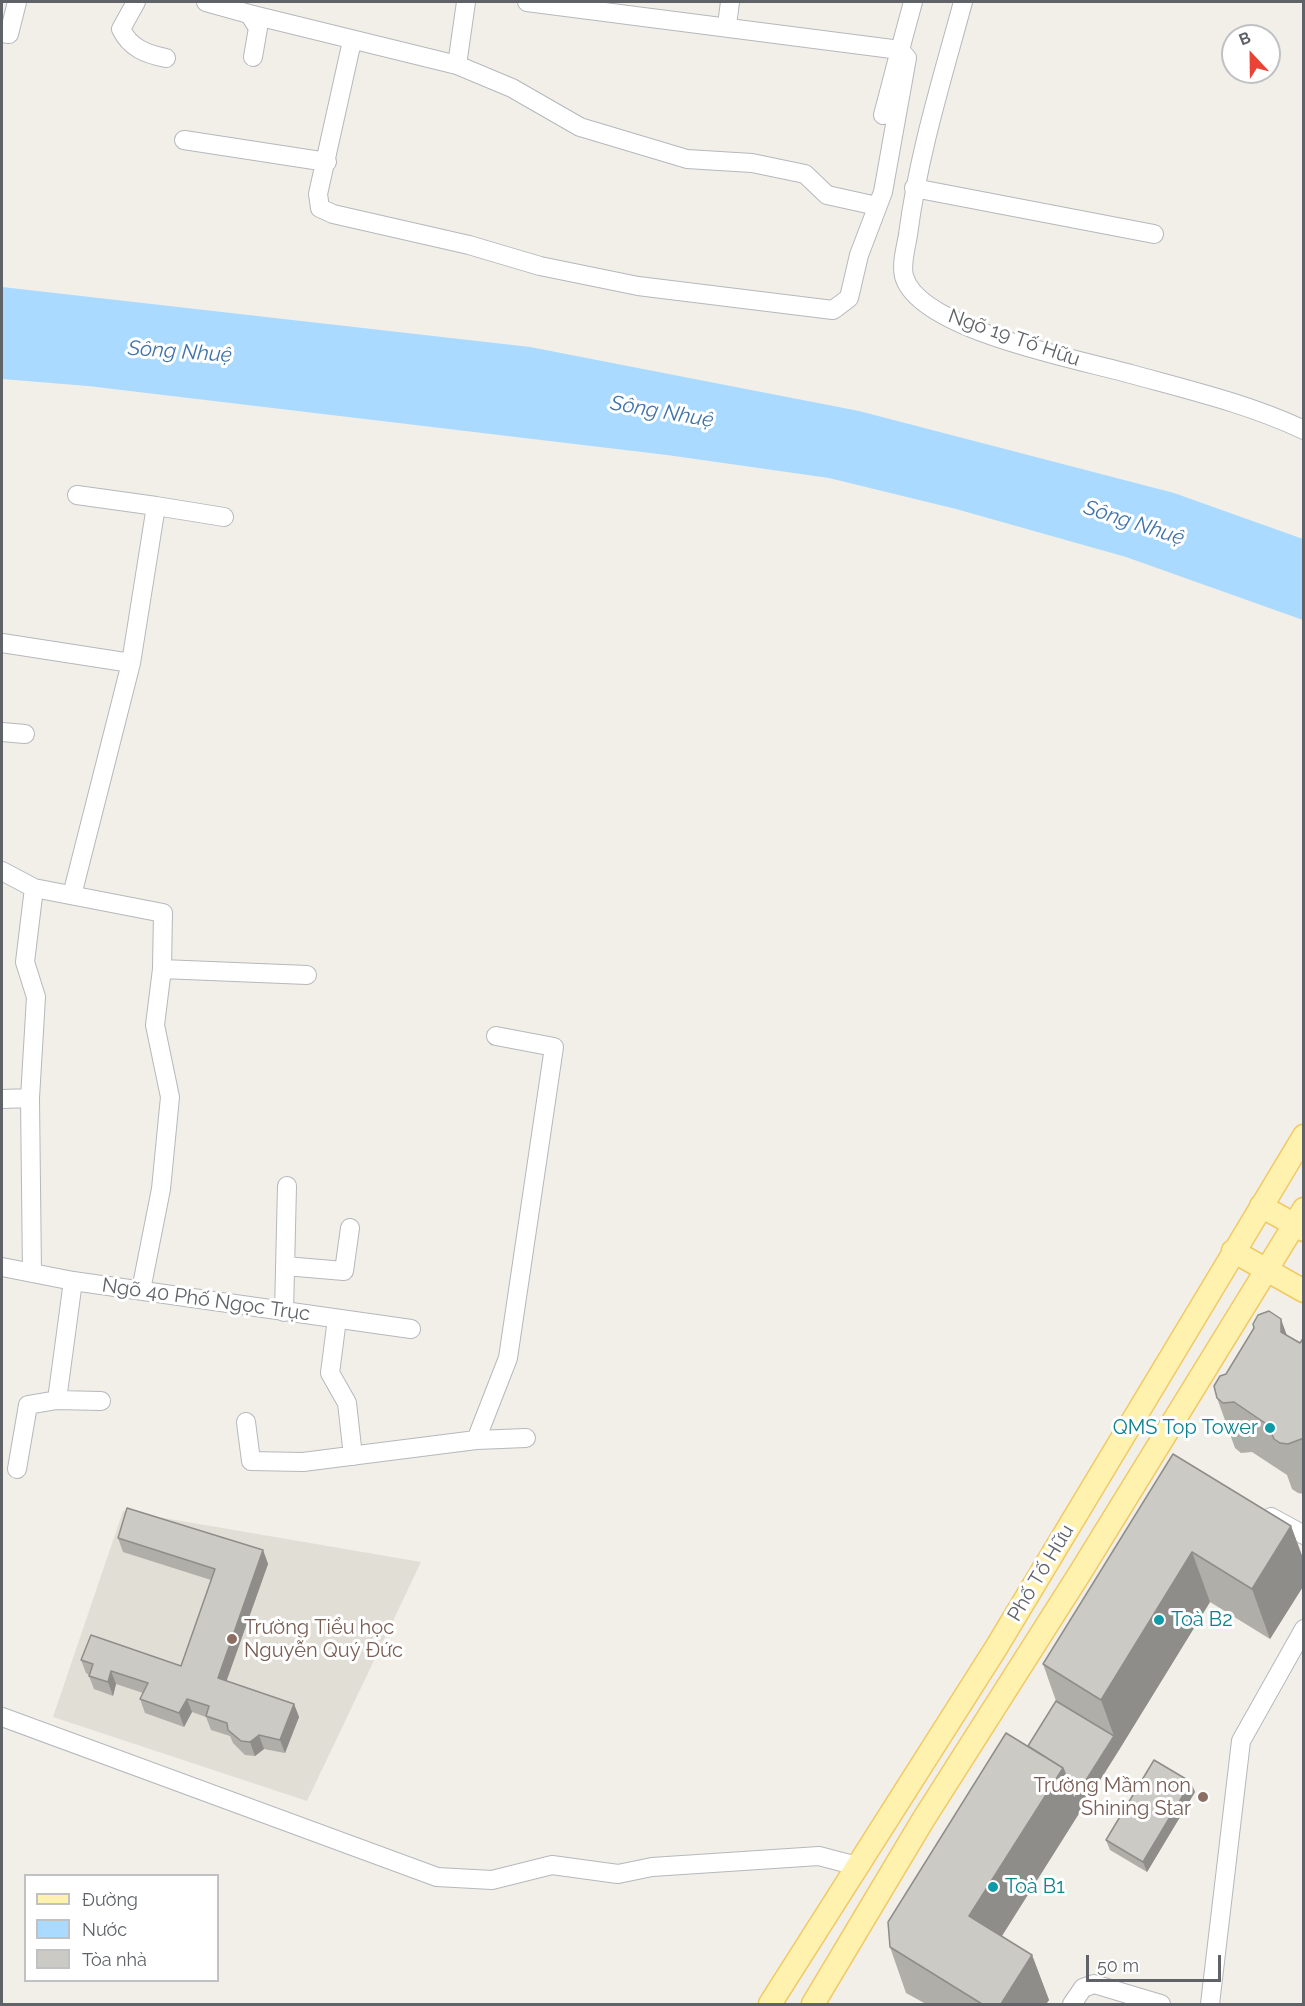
<!DOCTYPE html>
<meta charset="utf-8">
<style>
body{margin:0}
#map{position:relative;width:1305px;height:2006px;overflow:hidden;background:#f1efe8;font-family:Raleway,sans-serif}
canvas{display:block}
.frame{position:absolute;inset:0;border:3px solid #5f6368;pointer-events:none}
.legend{position:absolute;left:24px;top:1874px;width:195px;height:108px;box-sizing:border-box;background:#fff;border:2px solid #bfc1c3;margin:0;padding:8px 10px;list-style:none;font-size:18px;color:#5f6368}
.legend li{display:flex;align-items:center;gap:12px;height:30px}
.legend b{width:30px;border:2px solid #bfc1c3}
.north{position:absolute;left:1221px;top:24px;width:60px;height:60px;box-sizing:border-box;background:#fff;border:2px solid #bfc1c3;border-radius:50%;rotate:338deg;font-size:16px;font-weight:700;line-height:24px;text-align:center;color:#5f6368}
.north::after{content:'';display:block;margin:auto;width:21px;height:27px;background:#ea4335;clip-path:polygon(50% 0,100% 100%,50% 72%,0 100%)}
.scale{position:absolute;left:1086px;top:1955px;width:135px;height:27px;box-sizing:border-box;border:3px solid #5f6368;border-top:0;padding-left:8px;font-size:18px;line-height:21px;white-space:nowrap;color:#5f6368;-webkit-text-stroke:4px #fff;paint-order:stroke}
</style>
<div id="map">
<canvas width="1305" height="2006"></canvas>
<div class="frame"></div>
<ul class="legend">
<li><b style="height:8px;background:#fff2af"></b>Đường</li>
<li><b style="height:16px;background:#aadaff"></b>Nước</li>
<li><b style="height:16px;background:#cccac5"></b>Tòa nhà</li>
</ul>
<div class="north">B</div>
<div class="scale">50 m</div>
</div>
<script>
const ctx = document.querySelector('canvas').getContext('2d');
ctx.lineJoin = 'round';
function fill(path, color) { ctx.fillStyle = color; ctx.fill(path, 'evenodd'); }
function stroke(path, color, width, dash) { ctx.strokeStyle = color; ctx.lineWidth = width; ctx.lineCap = dash ? 'butt' : 'round'; ctx.setLineDash(dash || []); ctx.stroke(path); }
function drawText(font, color, halo, rows, align = 'center') {
  ctx.font = font + ' Raleway,sans-serif'; ctx.lineWidth = 6; ctx.setLineDash([]); ctx.textBaseline = 'middle'; ctx.strokeStyle = halo; ctx.fillStyle = color; for (const [text, x, y, turn = 0] of rows) {
    ctx.save(); ctx.translate(x, y); ctx.rotate((+turn || 0) * Math.PI / 180); ctx.textAlign = isNaN(turn) ? turn : align; if (halo) ctx.strokeText(text, 0, 0); ctx.fillText(text, 0, 0); ctx.restore();
  }
}
fill(new Path2D(`
 M 123,1511 L 421,1562 L 307,1801 L 53,1717 Z`), '#e1ded6');
fill(new Path2D(`
 M 2,287 L 530,347 L 859,411 L 1174,493 L 1303,539 L 1303,620 L 1126,557 L 956,509 L 829,478 L 667,455 L 88,386 L 2,379 Z`), '#aadaff');
const minor = new Path2D(`
 M 136,2 L 121,29 C 130,48 146,54 166,58
 M 206,2 L 249,14 L 258,28 L 253,57
 M 527,2 L 900,50 L 913,2
 M 963,2 C 942,79 918,156 908,235 C 906,247 901,264 904,276 C 918,330 1082,360 1131,374 C 1189,390 1249,404 1304,430
 M 249,14 L 457,65 L 512,88 L 580,127 L 687,159 L 752,163 L 805,174 L 827,195 L 877,206
 M 727,25 L 730,2
 M 2,33 L 9,34 L 17,2
 M 352,41 L 318,194 L 320,208 L 333,214 L 469,245 L 540,266 L 638,286 L 833,310 L 849,298 L 859,255 L 883,192 L 907,58 L 900,50 L 883,115
 M 457,65 L 466,2
 M 184,140 L 327,162
 M 914,188 L 1154,234
 M 77,495 L 156,506
 M 2,643 L 131,663
 M 2,732 L 25,734
 M 2,871 L 34,888 L 163,913 L 162,969 L 155,1025 L 170,1097 L 161,1189 L 141,1290
 M 72,895 L 131,663 L 156,506 L 224,517
 M 162,969 L 307,975
 M 2,1099 L 30,1098
 M 285,1266 L 344,1271 L 350,1228
 M 2,1267 L 73,1281 L 411,1329
 M 32,1273 L 30,1098 L 36,997 L 25,962 L 34,888
 M 284,1312 L 287,1186
 M 337,1319 L 330,1373 L 347,1403 L 353,1456
 M 57,1400 L 101,1401
 M 246,1422 L 251,1461 L 303,1462 L 476,1440 L 508,1358 L 554,1047 L 496,1036
 M 476,1440 L 526,1438
 M 17,1469 L 28,1405 L 57,1400 L 73,1281
 M 1271,1517 L 1304,1535
 M 2,1717 L 437,1877 L 492,1880 L 552,1865 L 618,1874 L 652,1867 L 819,1856 L 857,1866
 M 1072,2004 L 1083,1988 L 1094,1984 L 1161,2004
 M 1210,2004 L 1241,1741 L 1304,1629`);
const major = new Path2D(`
 M 1261,1206 L 1304,1230
 M 1233,1251 L 1304,1291
 M 770,2004 L 996,1648 L 1304,1136
 M 813,2004 L 923,1820 L 1080,1573 L 1304,1209`);
stroke(minor, '#b5b8bc', 20);
stroke(major, '#f2c960', 25);
stroke(minor, '#fff', 18);
stroke(major, '#fff2af', 22);
fill(new Path2D(`
 M 1286,1335 L 1300,1343 L 1304,1337 L 1304,1494 L 1298,1493 L 1292,1489 L 1287,1475 L 1252,1452 L 1241,1453 L 1235,1448 L 1217,1398 L 1226,1374 Z
 M 1173,1454 L 1291,1526 L 1304,1561 L 1304,1585 L 1270,1639 L 1210,1602 L 1119,1750 L 1002,1936 L 1032,1955 L 1049,2000 L 1046,2004 L 926,2004 L 906,1993 L 890,1947 L 1028,1746 L 1056,1701 L 1043,1664 Z
 M 118,1538 L 263,1550 L 268,1564 L 226,1681 L 294,1704 L 299,1717 L 285,1753 L 264,1749 L 255,1756 L 245,1755 L 233,1743 L 230,1736 L 211,1730 L 206,1717 L 192,1712 L 184,1727 L 145,1713 L 140,1699 L 143,1693 L 116,1684 L 113,1696 L 94,1689 L 89,1676 L 89,1675 L 86,1673 L 81,1660 L 181,1666 L 211,1580 L 123,1552 Z
 M 1195,1792 L 1147,1872 L 1110,1850 L 1106,1840 Z`), '#afaea9');
fill(new Path2D(`
 M 1281,1319 L 1299,1369 L 1281,1332 Z
 M 1291,1526 L 1304,1561 L 1304,1585 L 1270,1639 L 1252,1589 Z
 M 263,1550 L 268,1564 L 223,1691 L 218,1678 Z
 M 1192,1552 L 1210,1602 L 1119,1750 L 986,1961 L 969,1916 L 1063,1768 L 1114,1736 L 1101,1700 Z
 M 111,1671 L 116,1684 L 113,1696 L 108,1682 Z
 M 187,1699 L 192,1712 L 184,1727 L 179,1713 Z
 M 294,1704 L 299,1717 L 285,1753 L 280,1740 Z
 M 259,1735 L 264,1749 L 255,1756 L 250,1742 Z
 M 1191,1782 L 1195,1792 L 1147,1872 L 1143,1862 Z
 M 1032,1955 L 1049,2000 L 1046,2004 L 1001,2004 Z`), '#8f8d8a');
const building = new Path2D(`
 M 1269,1311 L 1281,1319 L 1281,1332 L 1300,1343 L 1304,1337 L 1304,1438 L 1288,1444 L 1280,1443 L 1274,1439 L 1268,1425 L 1234,1402 L 1223,1403 L 1217,1398 L 1214,1386 L 1220,1376 L 1226,1374 L 1254,1328 L 1253,1324 L 1258,1315 Z
 M 1173,1454 L 1291,1526 L 1252,1589 L 1192,1552 L 1101,1700 L 1043,1664 Z
 M 127,1508 L 263,1550 L 218,1678 L 294,1704 L 280,1740 L 259,1735 L 250,1742 L 241,1741 L 228,1730 L 227,1723 L 206,1716 L 209,1706 L 187,1699 L 179,1713 L 140,1699 L 148,1683 L 111,1671 L 108,1682 L 89,1676 L 93,1664 L 81,1660 L 91,1635 L 181,1666 L 215,1569 L 118,1538 Z
 M 1056,1701 L 1114,1736 L 1074,1799 L 1063,1768 L 1028,1746 Z
 M 1006,1733 L 1063,1768 L 969,1916 L 1032,1955 L 1001,2004 L 982,2004 L 890,1947 L 888,1922 Z
 M 1154,1760 L 1191,1782 L 1143,1862 L 1106,1840 Z`);
fill(building, '#cccac5');
stroke(building, '#8f8d8a', 1.5);
for (const [x, y, r, color] of [
 [1270,1428,6,"#0f9aa8"],
 [1159,1620,6,"#0f9aa8"],
 [232,1639,6,"#8d6e63"],
 [1203,1797,6,"#8d6e63"],
 [993,1887,6,"#0f9aa8"]
]) { const dot = new Path2D(); dot.arc(x, y, r, 0, 2 * Math.PI); ctx.fillStyle = color; ctx.fill(dot); stroke(dot, '#fff', 2); }
drawText('20px', '#5f6368', '#fff', [
 ["Ngõ 19 Tố Hữu",1014,338,19],
 ["Ngõ 40 Phố Ngọc Trục",206,1300,8],
 ["Phố Tố Hữu",1041,1573,-59]
]);
drawText('20px', '#0d838f', '#fff', [
 ["QMS Top Tower",1258,1428,"right"],
 ["Toà B2",1171,1620],
 ["Toà B1",1005,1887]
], 'left');
drawText('20px', '#785e54', '#fff', [
 ["Trường Tiểu học",244,1628],
 ["Nguyễn Quý Đức",244,1651],
 ["Trường Mầm non",1191,1786,"right"],
 ["Shining Star",1191,1809,"right"]
], 'left');
drawText('italic 21px', '#4174aa', '#fff', [
 ["Sông Nhuệ",180,352,4],
 ["Sông Nhuệ",662,412,10],
 ["Sông Nhuệ",1134,523,18]
]);
</script>
